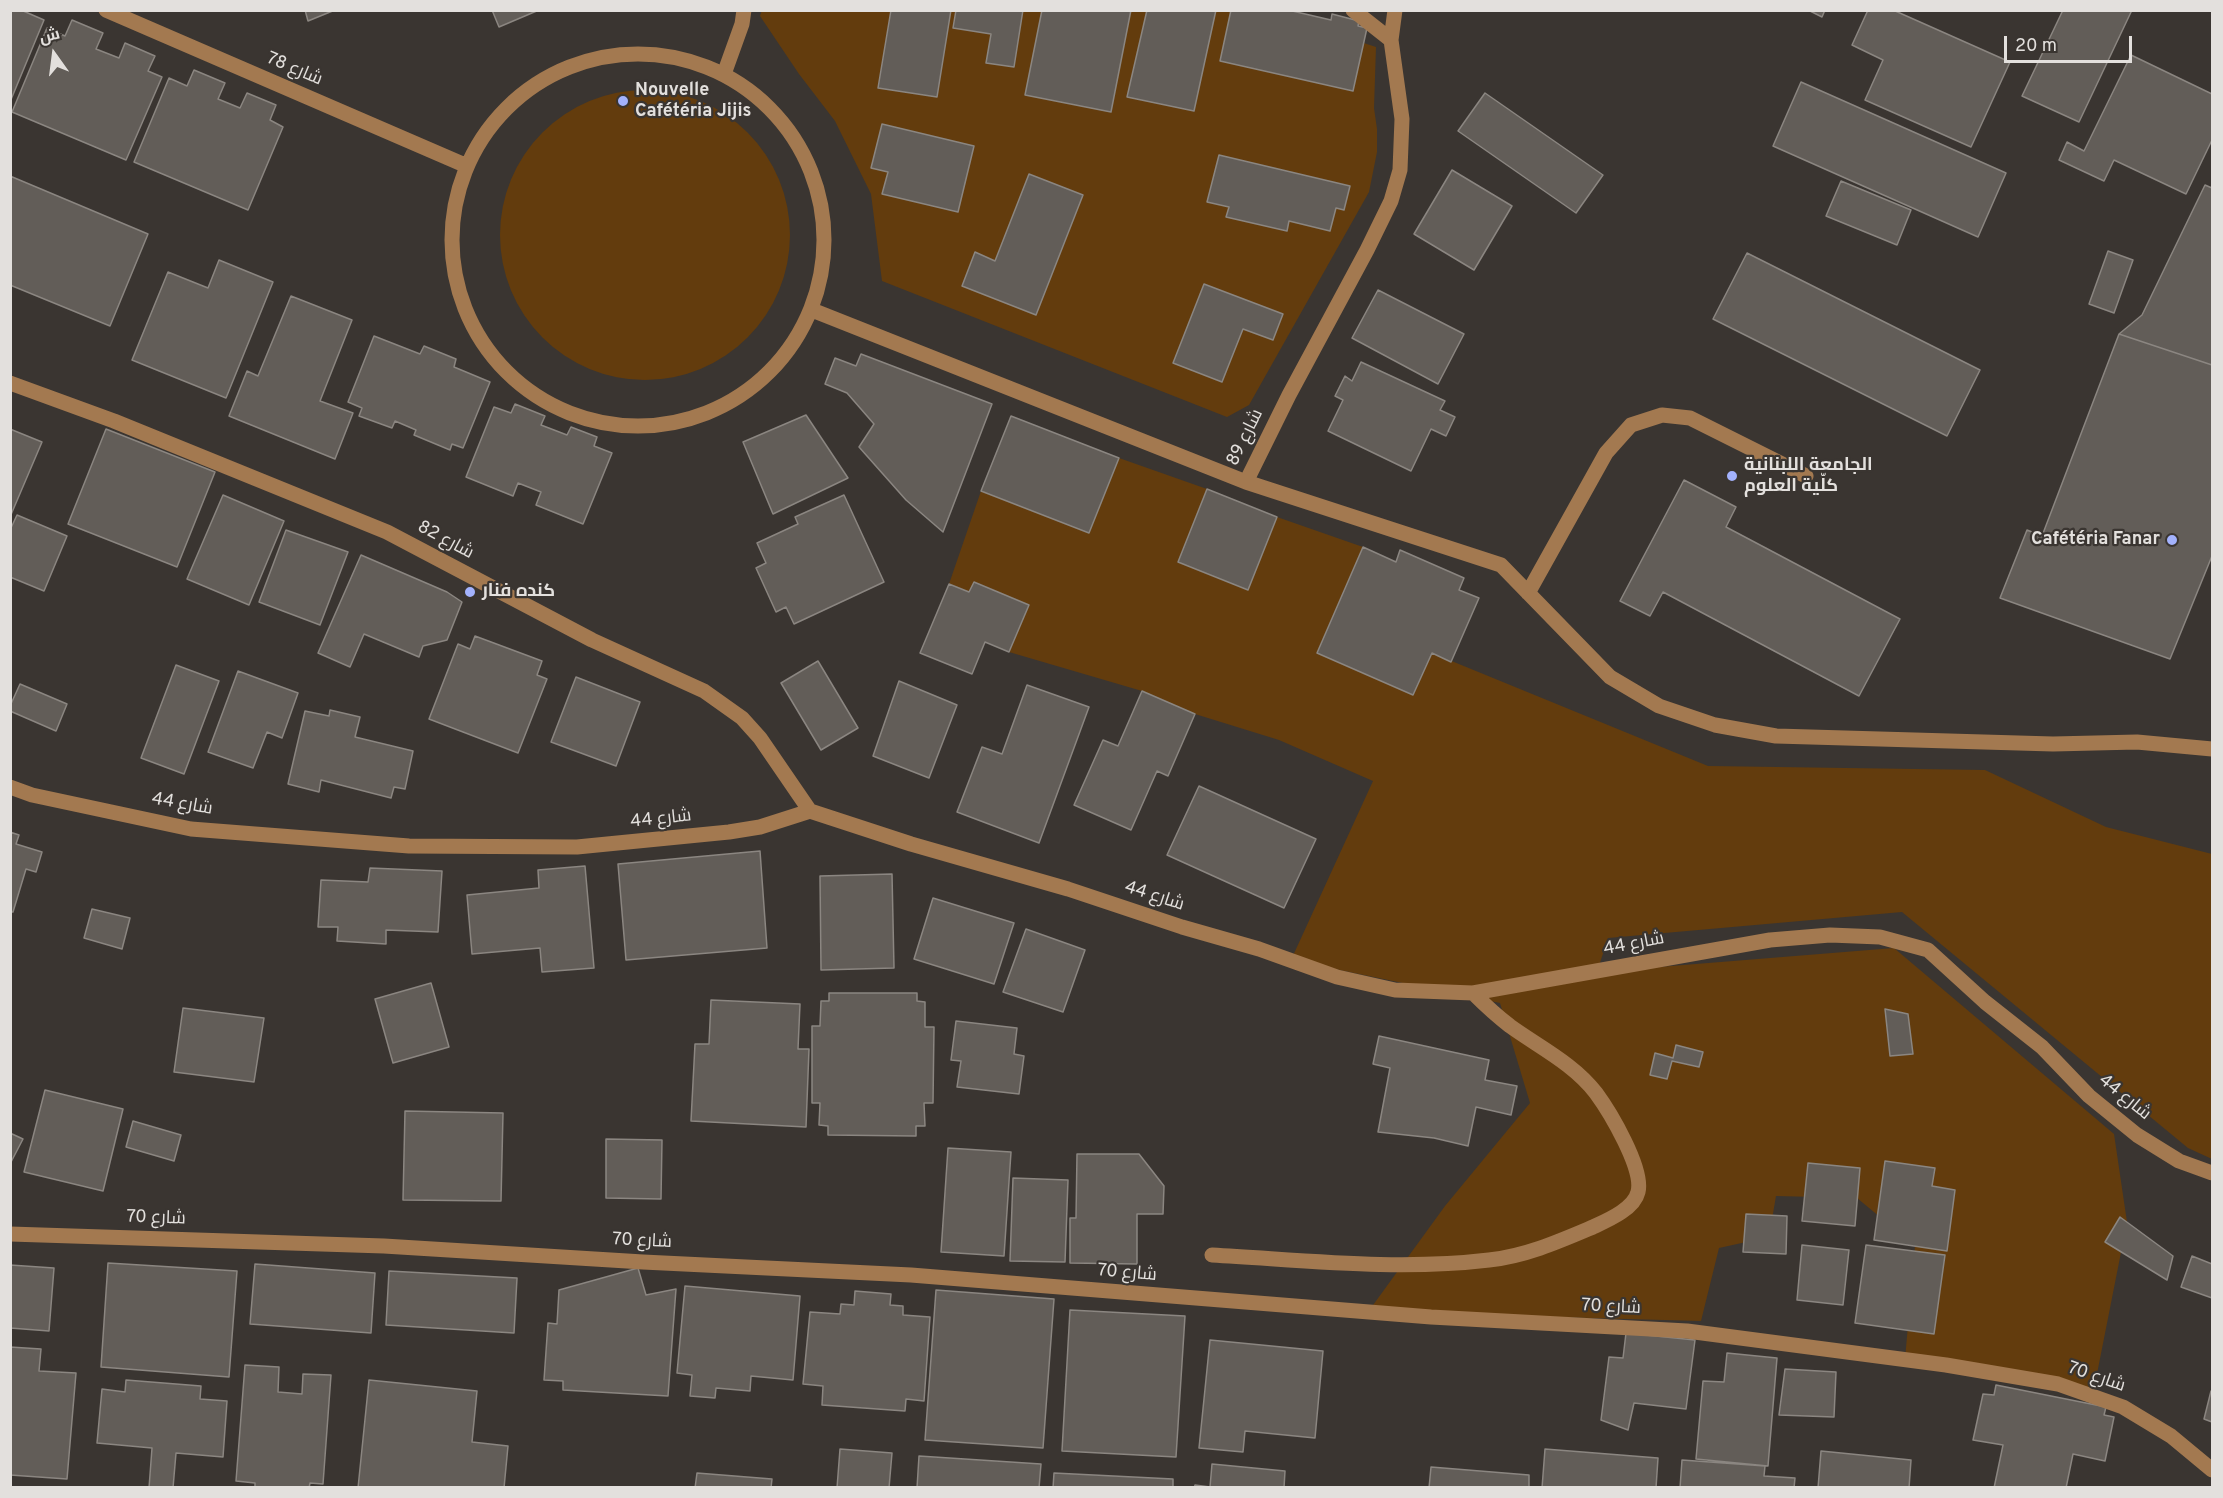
<!DOCTYPE html>
<meta charset="utf-8">
<style>
body{margin:0}
#map{position:relative;width:2223px;height:1498px;overflow:hidden;background:#3a3531;font-family:Overpass,Cairo,sans-serif}
canvas{display:block}
.frame{position:absolute;inset:0;border:12px solid #e3e0dd;pointer-events:none}
.north{position:absolute;left:24px;top:24px;width:60px;height:60px;-webkit-text-stroke:4px #3a3531;paint-order:stroke;rotate:346deg;font-size:16px;font-weight:700;line-height:24px;text-align:center;color:#e3e0dd}
.north::after{content:'';display:block;margin:auto;width:21px;height:27px;background:#e3e0dd;clip-path:polygon(50% 0,100% 100%,50% 72%,0 100%)}
.scale{position:absolute;left:2004px;top:36px;width:128px;height:27px;box-sizing:border-box;border:3px solid #e3e0dd;border-top:0;padding-left:8px;font-size:18px;line-height:21px;white-space:nowrap;color:#e3e0dd;-webkit-text-stroke:4px #3a3531;paint-order:stroke}
</style>
<div id="map">
<canvas width="2223" height="1498"></canvas>
<div class="frame"></div>
<div class="north">ش</div>
<div class="scale">20 m</div>
</div>
<script>
const ctx = document.querySelector('canvas').getContext('2d');
ctx.lineJoin = 'round';
function fill(path, color) { ctx.fillStyle = color; ctx.fill(path, 'evenodd'); }
function stroke(path, color, width, dash) { ctx.strokeStyle = color; ctx.lineWidth = width; ctx.lineCap = dash ? 'butt' : 'round'; ctx.setLineDash(dash || []); ctx.stroke(path); }
function drawText(font, color, halo, rows, align = 'center') {
  ctx.font = font + ' Overpass,Cairo,sans-serif'; ctx.lineWidth = 4.5; ctx.setLineDash([]); ctx.textBaseline = 'middle'; ctx.strokeStyle = halo; ctx.fillStyle = color; for (const [text, x, y, turn = 0] of rows) {
    ctx.save(); ctx.translate(x, y); ctx.rotate((+turn || 0) * Math.PI / 180); ctx.textAlign = isNaN(turn) ? turn : align; if (halo) ctx.strokeText(text, 0, 0); ctx.fillText(text, 0, 0); ctx.restore();
  }
}
fill(new Path2D(`
 M 762,10 L 1266,11 L 1376,47 L 1374,108 L 1377,129 L 1377,152 L 1369,192 L 1249,405 L 1227,417 L 882,281 L 871,194 L 835,121 L 799,74 L 760,16 Z
 M500 235a145 145 0 1 1 290 0a145 145 0 1 1-290 0Z
 M 1119,458 L 1207,489 L 1178,562 L 1247,590 L 1277,517 L 1363,547 L 1317,653 L 1413,695 L 1432,653 L 1708,766 L 1985,770 L 2106,827 L 2212,854 L 2212,1159 L 2188,1148 L 1902,912 L 1608,938 L 1597,972 L 1894,948 L 2114,1134 L 2127,1222 L 2094,1389 L 1905,1359 L 1915,1246 L 1857,1198 L 1776,1196 L 1769,1237 L 1719,1248 L 1701,1321 L 1368,1312 L 1445,1206 L 1530,1103 L 1500,1003 L 1291,960 L 1373,781 L 1279,740 L 1195,714 L 1142,691 L 1009,652 L 1029,605 L 975,582 L 969,592 L 949,584 L 981,491 L 1089,533 Z`), '#633c0d');
const building = new Path2D(`
 M 10,10 L 21,10 L 44,20 L 10,102 Z
 M 305,10 L 335,10 L 308,21 Z
 M 492,10 L 539,10 L 499,27 Z
 M 891,10 L 951,10 L 937,97 L 878,88 Z
 M 956,10 L 1023,10 L 1014,67 L 986,63 L 991,34 L 953,28 Z
 M 1042,10 L 1131,10 L 1111,112 L 1025,95 Z
 M 1147,10 L 1216,10 L 1194,111 L 1127,97 Z
 M 1231,10 L 1288,10 L 1331,20 L 1332,14 L 1359,21 L 1358,26 L 1367,28 L 1353,91 L 1220,61 Z
 M 1808,10 L 1825,10 L 1822,17 Z
 M 1868,10 L 1893,10 L 2010,62 L 1971,147 L 1865,100 L 1883,60 L 1852,45 Z
 M 2063,10 L 2132,10 L 2079,122 L 2022,96 Z
 M 72,20 L 103,33 L 96,49 L 119,58 L 125,43 L 155,56 L 148,71 L 162,77 L 126,160 L 12,112 L 47,28 L 65,36 Z
 M 2131,55 L 2212,94 L 2212,140 L 2186,194 L 2114,160 L 2104,181 L 2059,160 L 2067,142 L 2084,151 Z
 M 194,70 L 225,83 L 218,99 L 240,108 L 247,93 L 276,105 L 270,120 L 283,127 L 248,210 L 134,162 L 169,78 L 187,86 Z
 M 1801,82 L 2006,173 L 1978,237 L 1773,146 Z
 M 1485,93 L 1603,175 L 1576,213 L 1458,131 Z
 M 882,124 L 974,146 L 958,212 L 882,194 L 888,172 L 871,168 Z
 M 1219,155 L 1350,186 L 1344,210 L 1336,208 L 1330,231 L 1289,221 L 1287,231 L 1226,217 L 1229,207 L 1207,202 Z
 M 1452,170 L 1512,206 L 1474,270 L 1414,234 Z
 M 1029,174 L 1083,195 L 1036,315 L 962,286 L 975,252 L 995,261 Z
 M 10,176 L 148,234 L 110,326 L 10,285 Z
 M 1841,181 L 1911,210 L 1897,245 L 1826,216 Z
 M 2205,185 L 2212,188 L 2212,365 L 2119,334 L 2142,315 Z
 M 2108,251 L 2133,260 L 2114,313 L 2089,304 Z
 M 1747,253 L 1980,370 L 1947,436 L 1713,319 Z
 M 219,260 L 273,282 L 226,398 L 132,360 L 168,272 L 208,288 Z
 M 1204,284 L 1283,314 L 1273,340 L 1243,329 L 1222,382 L 1173,363 Z
 M 1378,290 L 1464,334 L 1438,384 L 1352,338 Z
 M 291,296 L 352,320 L 320,401 L 353,413 L 335,459 L 229,416 L 247,371 L 258,376 Z
 M 2119,334 L 2212,365 L 2212,556 L 2170,659 L 2000,598 L 2027,530 L 2042,536 Z
 M 374,336 L 420,354 L 424,346 L 456,359 L 454,367 L 490,382 L 463,448 L 452,444 L 450,450 L 414,435 L 416,430 L 395,421 L 392,428 L 359,416 L 362,408 L 348,402 Z
 M 861,354 L 992,404 L 943,532 L 906,500 L 859,447 L 874,424 L 847,393 L 825,384 L 835,358 L 856,366 Z
 M 1361,362 L 1445,401 L 1440,410 L 1455,417 L 1446,436 L 1431,429 L 1411,471 L 1328,431 L 1343,400 L 1335,396 L 1345,376 L 1352,381 Z
 M 515,404 L 545,416 L 541,425 L 567,435 L 571,427 L 597,437 L 594,446 L 612,453 L 583,524 L 536,505 L 541,492 L 518,483 L 513,496 L 466,477 L 494,407 L 511,413 Z
 M 806,415 L 848,478 L 773,514 L 743,442 Z
 M 1011,416 L 1119,458 L 1089,533 L 981,491 Z
 M 10,429 L 42,442 L 10,517 Z
 M 106,429 L 215,472 L 177,567 L 68,524 Z
 M 1684,480 L 1736,507 L 1726,527 L 1900,619 L 1859,696 L 1663,592 L 1650,616 L 1620,601 Z
 M 1207,489 L 1277,517 L 1248,590 L 1178,562 Z
 M 223,495 L 284,521 L 249,605 L 187,579 Z
 M 844,495 L 884,582 L 794,624 L 786,607 L 776,612 L 756,568 L 766,563 L 757,543 L 798,524 L 795,517 Z
 M 17,515 L 67,536 L 44,591 L 10,577 L 10,530 Z
 M 286,530 L 348,552 L 320,625 L 259,602 Z
 M 1363,547 L 1396,562 L 1400,550 L 1464,578 L 1459,590 L 1479,598 L 1451,662 L 1432,653 L 1413,695 L 1317,653 Z
 M 361,555 L 447,592 L 462,602 L 447,640 L 423,646 L 419,657 L 364,634 L 350,667 L 318,653 Z
 M 974,582 L 1029,605 L 1009,652 L 985,642 L 972,674 L 920,653 L 949,584 L 969,592 Z
 M 475,636 L 542,661 L 537,675 L 547,679 L 518,753 L 429,719 L 458,644 L 470,649 Z
 M 818,661 L 858,728 L 821,750 L 781,683 Z
 M 176,665 L 219,681 L 184,774 L 141,758 Z
 M 238,671 L 298,693 L 282,738 L 267,732 L 253,768 L 208,752 Z
 M 576,677 L 640,702 L 616,766 L 551,742 Z
 M 899,681 L 957,705 L 929,778 L 873,756 Z
 M 20,684 L 67,704 L 56,731 L 10,711 L 10,706 Z
 M 1027,685 L 1089,707 L 1039,843 L 957,812 L 982,747 L 1002,754 Z
 M 1142,691 L 1195,714 L 1168,776 L 1157,771 L 1131,830 L 1074,805 L 1103,740 L 1118,746 Z
 M 330,710 L 360,717 L 355,737 L 413,751 L 405,789 L 394,787 L 391,798 L 321,780 L 319,792 L 288,784 L 305,711 L 329,716 Z
 M 1199,786 L 1316,839 L 1284,908 L 1167,855 Z
 M 10,832 L 19,835 L 16,844 L 42,852 L 36,872 L 26,869 L 13,912 L 10,912 Z
 M 760,851 L 767,948 L 626,960 L 618,864 Z
 M 585,866 L 594,968 L 542,972 L 540,948 L 472,954 L 467,895 L 539,888 L 538,870 Z
 M 370,868 L 442,871 L 438,932 L 386,930 L 386,944 L 337,941 L 338,927 L 318,927 L 321,880 L 368,882 Z
 M 892,874 L 894,968 L 821,970 L 820,876 Z
 M 933,898 L 1014,923 L 994,984 L 914,959 Z
 M 92,909 L 130,918 L 122,949 L 84,938 Z
 M 1026,929 L 1085,950 L 1063,1012 L 1003,992 Z
 M 431,983 L 449,1047 L 393,1063 L 375,999 Z
 M 829,993 L 917,993 L 917,1001 L 925,1002 L 925,1027 L 934,1027 L 933,1103 L 924,1103 L 925,1126 L 916,1126 L 916,1136 L 828,1135 L 828,1126 L 819,1125 L 820,1103 L 812,1103 L 812,1026 L 820,1026 L 821,1001 L 829,1001 Z
 M 711,1000 L 800,1004 L 798,1049 L 809,1049 L 806,1127 L 691,1121 L 695,1044 L 709,1044 Z
 M 183,1008 L 264,1018 L 254,1082 L 174,1072 Z
 M 1885,1009 L 1908,1014 L 1913,1054 L 1890,1056 Z
 M 956,1021 L 1017,1028 L 1014,1054 L 1024,1056 L 1019,1094 L 957,1087 L 961,1061 L 951,1060 Z
 M 1379,1036 L 1489,1060 L 1485,1080 L 1517,1086 L 1511,1115 L 1476,1107 L 1468,1146 L 1434,1138 L 1378,1132 L 1390,1068 L 1373,1064 Z
 M 1676,1045 L 1703,1052 L 1699,1067 L 1672,1061 L 1667,1079 L 1650,1075 L 1655,1053 L 1673,1058 Z
 M 45,1090 L 123,1109 L 103,1191 L 24,1172 Z
 M 405,1111 L 503,1113 L 501,1201 L 403,1200 Z
 M 133,1121 L 181,1135 L 174,1161 L 126,1147 Z
 M 10,1133 L 23,1139 L 10,1164 Z
 M 606,1139 L 662,1140 L 661,1199 L 606,1198 Z
 M 948,1148 L 1011,1152 L 1004,1256 L 941,1252 Z
 M 1077,1154 L 1139,1154 L 1164,1186 L 1163,1214 L 1137,1214 L 1137,1264 L 1070,1263 L 1070,1218 L 1076,1218 Z
 M 1885,1161 L 1935,1168 L 1932,1186 L 1955,1190 L 1947,1251 L 1874,1240 Z
 M 1808,1163 L 1860,1168 L 1855,1226 L 1802,1221 Z
 M 1013,1178 L 1068,1180 L 1065,1262 L 1010,1261 Z
 M 1746,1214 L 1787,1216 L 1786,1254 L 1743,1252 Z
 M 2120,1217 L 2173,1256 L 2167,1280 L 2105,1242 Z
 M 1802,1245 L 1849,1250 L 1843,1305 L 1797,1300 Z
 M 1866,1245 L 1945,1255 L 1934,1334 L 1855,1323 Z
 M 2192,1256 L 2212,1264 L 2212,1298 L 2181,1287 Z
 M 108,1263 L 237,1271 L 229,1377 L 101,1367 Z
 M 255,1264 L 375,1273 L 371,1333 L 250,1324 Z
 M 10,1265 L 54,1268 L 49,1331 L 10,1328 Z
 M 638,1268 L 646,1295 L 676,1289 L 668,1396 L 563,1390 L 563,1381 L 544,1380 L 548,1323 L 557,1324 L 559,1290 Z
 M 389,1271 L 517,1278 L 514,1333 L 386,1325 Z
 M 685,1286 L 800,1296 L 793,1380 L 751,1376 L 750,1391 L 716,1388 L 715,1398 L 690,1396 L 692,1375 L 677,1373 Z
 M 936,1290 L 1054,1299 L 1043,1448 L 925,1440 Z
 M 855,1291 L 891,1294 L 890,1305 L 903,1306 L 903,1315 L 930,1317 L 924,1401 L 906,1399 L 905,1411 L 822,1405 L 823,1386 L 803,1384 L 810,1312 L 840,1314 L 841,1304 L 854,1305 Z
 M 1070,1310 L 1185,1316 L 1176,1457 L 1062,1451 Z
 M 1626,1333 L 1695,1340 L 1686,1409 L 1634,1403 L 1628,1430 L 1601,1420 L 1609,1357 L 1623,1358 Z
 M 1210,1340 L 1323,1351 L 1315,1438 L 1245,1431 L 1243,1452 L 1199,1448 Z
 M 10,1347 L 41,1349 L 39,1371 L 76,1373 L 67,1479 L 10,1475 Z
 M 1727,1353 L 1777,1358 L 1768,1466 L 1696,1459 L 1703,1381 L 1724,1382 Z
 M 245,1365 L 279,1367 L 278,1392 L 302,1394 L 303,1374 L 331,1375 L 323,1484 L 310,1483 L 309,1488 L 255,1488 L 255,1483 L 236,1481 Z
 M 1785,1369 L 1836,1372 L 1834,1417 L 1779,1415 Z
 M 126,1380 L 201,1386 L 200,1399 L 227,1401 L 223,1457 L 176,1453 L 173,1488 L 149,1488 L 152,1448 L 97,1443 L 102,1389 L 125,1392 Z
 M 369,1380 L 477,1391 L 472,1442 L 508,1446 L 504,1488 L 358,1488 Z
 M 1996,1385 L 2106,1407 L 2104,1415 L 2114,1417 L 2105,1461 L 2073,1454 L 2066,1488 L 1994,1488 L 2003,1445 L 1973,1440 L 1983,1394 L 1994,1395 Z
 M 2211,1391 L 2212,1392 L 2212,1422 L 2204,1419 Z
 M 840,1449 L 892,1453 L 889,1488 L 837,1488 Z
 M 1545,1449 L 1658,1458 L 1656,1488 L 1542,1488 Z
 M 1821,1451 L 1911,1460 L 1909,1488 L 1818,1488 Z
 M 919,1456 L 1041,1464 L 1039,1488 L 917,1488 Z
 M 1682,1460 L 1765,1466 L 1764,1476 L 1795,1478 L 1794,1488 L 1680,1488 Z
 M 1212,1464 L 1285,1471 L 1284,1488 L 1194,1488 L 1195,1485 L 1210,1487 Z
 M 1431,1467 L 1529,1475 L 1529,1488 L 1429,1488 Z
 M 697,1473 L 772,1479 L 771,1488 L 695,1488 Z
 M 1054,1473 L 1173,1479 L 1173,1488 L 1053,1488 Z`);
fill(building, '#625d58');
stroke(building, '#8b8681', 1.5);
stroke(new Path2D(`
 M 106,10 L 467,166
 M 1353,10 L 1391,40
 M452 240a186 186 0 1 1 372 0a186 186 0 1 1-372 0Z
 M 724,74 L 742,24 L 744,10
 M 812,310 L 1246,482 L 1501,565 L 1610,677 L 1659,706 L 1715,725 L 1776,736 L 2053,744 L 2137,742 L 2212,749
 M 10,383 L 114,421 L 387,532 L 592,640 L 704,691 L 742,718 L 760,738 L 810,811
 M 1246,482 L 1289,395 L 1367,250 L 1391,201 L 1400,170 L 1402,119 L 1391,40 L 1395,10
 M 1528,593 L 1606,453 L 1631,425 L 1662,415 L 1690,418 L 1806,476
 M 10,787 L 32,795 L 191,829 L 409,846 L 577,847 L 729,832 L 760,827 L 810,811 L 911,844 L 1068,889 L 1182,927 L 1259,949 L 1337,977 L 1395,990 L 1473,993 L 1770,940 L 1830,935 L 1880,937 L 1928,950 L 1985,1002 L 2042,1047 L 2089,1096 L 2137,1135 L 2179,1161 L 2212,1173
 M 10,1234 L 384,1246 L 643,1262 L 911,1275 L 1431,1317 L 1687,1331 L 1946,1365 L 2058,1384 L 2123,1407 L 2171,1436 L 2212,1470
 M 1212,1255 C 1304,1260 1397,1271 1489,1260 C 1526,1256 1560,1241 1593,1227 C 1608,1220 1634,1209 1638,1192 C 1644,1169 1610,1112 1596,1093 C 1574,1064 1539,1047 1510,1026 C 1497,1016 1485,1005 1473,993`), '#a37950', 15);
for (const [x, y, r, color] of [
 [623,101,6,"#a3b2fd"],
 [1732,476,6,"#a3b2fd"],
 [2172,540,6,"#a3b2fd"],
 [470,592,6,"#a3b2fd"]
]) { const dot = new Path2D(); dot.arc(x, y, r, 0, 2 * Math.PI); ctx.fillStyle = color; ctx.fill(dot); stroke(dot, '#3a3531', 2); }
drawText('18px', '#e3e0dd', '#3a3531', [
 ["شارع 78",294,70,23],
 ["شارع 89",1246,438,-64],
 ["شارع 82",445,541,28],
 ["شارع 44",182,805,10],
 ["شارع 44",661,820,-6],
 ["شارع 44",1154,897,18],
 ["شارع 44",1634,945,-11],
 ["شارع 44",2124,1098,39],
 ["شارع 70",156,1219,2],
 ["شارع 70",642,1242,3],
 ["شارع 70",1127,1274,5],
 ["شارع 70",1611,1308,3],
 ["شارع 70",2096,1378,19]
]);
drawText('bold 18px', '#e3e0dd', '#3a3531', [
 ["Nouvelle",635,91],
 ["Cafétéria Jijis",635,112],
 ["الجامعة اللبنانية",1744,466],
 ["كلّية العلوم",1744,487],
 ["Cafétéria Fanar",2160,540,"right"],
 ["كنده فنار",482,592]
], 'left');
</script>
